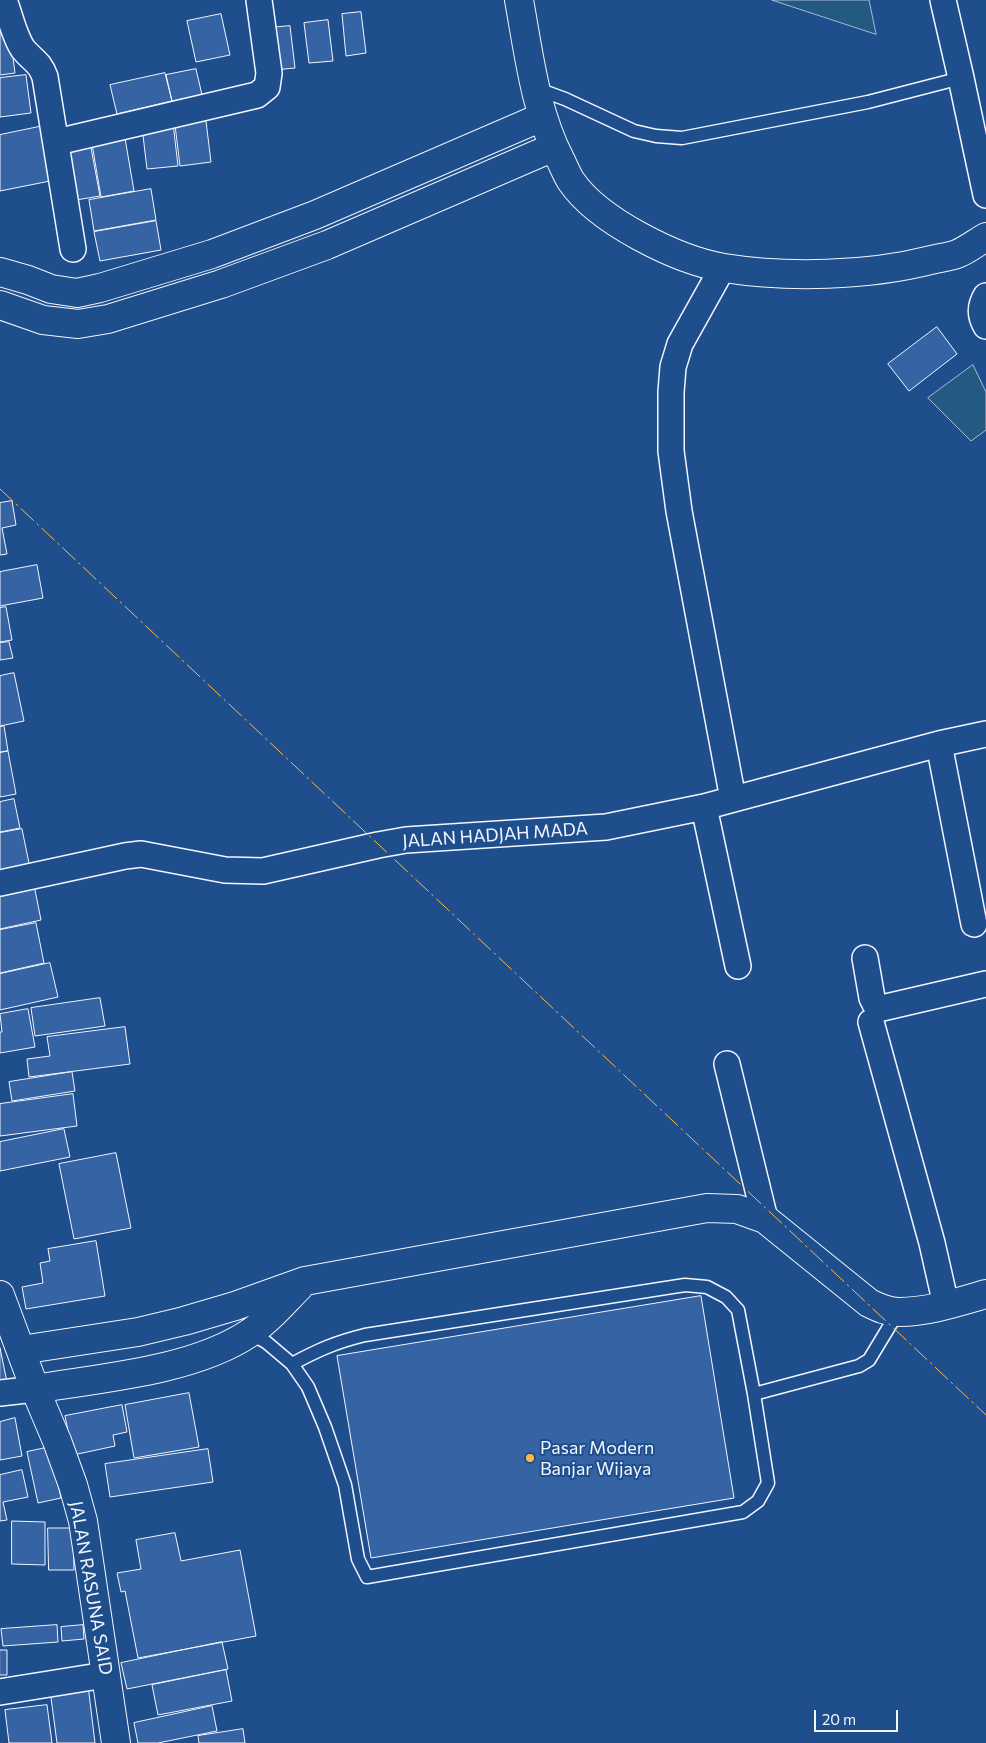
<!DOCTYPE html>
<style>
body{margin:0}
#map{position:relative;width:986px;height:1743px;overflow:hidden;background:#1f4e8c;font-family:Commissioner,sans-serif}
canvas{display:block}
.scale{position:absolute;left:814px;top:1710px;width:84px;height:22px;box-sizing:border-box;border:2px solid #f2f6ff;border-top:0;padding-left:6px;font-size:15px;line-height:18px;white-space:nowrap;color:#f2f6ff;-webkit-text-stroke:4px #1f4e8c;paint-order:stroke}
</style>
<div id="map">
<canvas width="986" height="1743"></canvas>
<div class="scale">20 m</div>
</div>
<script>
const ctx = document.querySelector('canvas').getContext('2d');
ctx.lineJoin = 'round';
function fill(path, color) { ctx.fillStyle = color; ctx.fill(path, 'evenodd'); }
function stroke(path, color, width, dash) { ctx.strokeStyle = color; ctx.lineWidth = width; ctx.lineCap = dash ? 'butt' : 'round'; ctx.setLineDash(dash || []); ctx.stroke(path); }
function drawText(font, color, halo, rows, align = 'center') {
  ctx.font = font + ' Commissioner,sans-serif'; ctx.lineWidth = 4; ctx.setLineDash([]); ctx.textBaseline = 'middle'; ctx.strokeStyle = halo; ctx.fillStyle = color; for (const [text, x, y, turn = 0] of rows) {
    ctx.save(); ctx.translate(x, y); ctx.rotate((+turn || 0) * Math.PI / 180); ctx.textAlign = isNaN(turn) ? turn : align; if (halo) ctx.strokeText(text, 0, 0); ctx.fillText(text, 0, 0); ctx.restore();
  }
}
const green = new Path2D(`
 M 772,0 L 869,0 L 876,34 Z
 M 973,365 L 986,392 L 986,430 L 971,441 L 928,398 Z`);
fill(green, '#245a82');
stroke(green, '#a8bbd7', 1);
const building = new Path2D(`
 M 361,12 L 366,53 L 346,56 L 342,14 Z
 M 221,14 L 230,55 L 196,62 L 187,21 Z
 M 328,20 L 333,61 L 309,63 L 304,23 Z
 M 290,26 L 295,68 L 274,70 L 269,28 Z
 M 9,27 L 15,73 L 0,75 L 0,28 Z
 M 196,69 L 202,95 L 172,101 L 166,75 Z
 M 165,73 L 172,101 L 117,114 L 110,85 Z
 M 26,75 L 31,113 L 0,117 L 0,78 Z
 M 206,121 L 211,162 L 180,166 L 175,125 Z
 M 173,123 L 178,166 L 147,169 L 142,127 Z
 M 48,125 L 60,179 L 0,191 L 0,135 Z
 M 124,132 L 134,191 L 101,197 L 91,138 Z
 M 89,137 L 100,196 L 76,200 L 64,142 Z
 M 151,189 L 156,220 L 94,231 L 89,200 Z
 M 156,221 L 161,250 L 100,261 L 94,232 Z
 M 937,327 L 957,354 L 909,391 L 888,364 Z
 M 12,501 L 16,525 L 2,528 L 7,554 L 0,555 L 0,503 Z
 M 37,565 L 43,598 L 0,606 L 0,572 Z
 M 6,607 L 12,640 L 0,642 L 0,608 Z
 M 9,642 L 13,658 L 0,660 L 0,643 Z
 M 14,673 L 24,721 L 0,726 L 0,676 Z
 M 4,726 L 8,751 L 0,752 L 0,727 Z
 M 8,751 L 16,794 L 0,797 L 0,753 Z
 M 14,799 L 20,828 L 0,832 L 0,802 Z
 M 22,829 L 30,868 L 0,872 L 0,833 Z
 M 34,885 L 41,920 L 0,929 L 0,892 Z
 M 36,923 L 44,963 L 0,973 L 0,930 Z
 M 50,963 L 58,997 L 0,1010 L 0,974 Z
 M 100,998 L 105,1026 L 35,1036 L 31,1008 Z
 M 28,1009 L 35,1047 L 0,1053 L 0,1032 L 2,1032 L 0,1014 Z
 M 125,1027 L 130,1064 L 29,1077 L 27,1059 L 50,1056 L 47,1037 Z
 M 72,1072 L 75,1091 L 12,1101 L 9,1082 Z
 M 73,1094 L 77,1126 L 0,1136 L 0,1104 Z
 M 64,1129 L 70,1157 L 0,1171 L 0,1142 Z
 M 116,1153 L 131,1228 L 74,1239 L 59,1164 Z
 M 96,1241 L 105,1296 L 26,1309 L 22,1287 L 43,1283 L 40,1263 L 50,1261 L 48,1249 Z
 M 701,1296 L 734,1498 L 371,1558 L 337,1356 Z
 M 0,1348 L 8,1387 L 0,1388 Z
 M 189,1393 L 199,1447 L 134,1458 L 125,1405 Z
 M 122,1405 L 127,1432 L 113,1435 L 115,1446 L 73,1455 L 65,1416 Z
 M 15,1418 L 22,1456 L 0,1460 L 0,1422 Z
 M 50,1447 L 61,1498 L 38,1503 L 27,1452 Z
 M 208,1449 L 213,1482 L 110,1497 L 105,1464 Z
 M 22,1470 L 28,1497 L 3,1502 L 7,1520 L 0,1521 L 0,1475 Z
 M 12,1521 L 45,1522 L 45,1565 L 12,1564 Z
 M 48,1528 L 73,1528 L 74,1570 L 49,1570 Z
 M 175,1533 L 181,1561 L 240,1550 L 256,1636 L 138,1658 L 125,1591 L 121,1592 L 117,1573 L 141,1569 L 136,1540 Z
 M 57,1625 L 58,1642 L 3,1646 L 1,1629 Z
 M 83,1625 L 84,1639 L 62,1641 L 61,1627 Z
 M 222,1642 L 228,1669 L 127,1689 L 121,1663 Z
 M 0,1650 L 7,1650 L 7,1675 L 0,1675 Z
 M 226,1670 L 232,1701 L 158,1715 L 152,1685 Z
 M 88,1685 L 95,1743 L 57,1743 L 50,1690 Z
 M 47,1705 L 52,1743 L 9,1743 L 5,1710 Z
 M 212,1706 L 217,1731 L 158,1743 L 138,1743 L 134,1723 Z
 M 243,1729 L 245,1743 L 199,1743 L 198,1736 Z`);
fill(building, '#3563a3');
stroke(building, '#f2f6ff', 1);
const lane = new Path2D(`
 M 535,88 L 565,99 L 634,131 L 656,136 L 682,138 L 868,102 L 961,78
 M 249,1333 L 266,1342 L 292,1364 L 308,1387 L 325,1427 L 345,1485 L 358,1559 L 367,1577 L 743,1512 L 758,1501 L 768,1483 L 754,1394 L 859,1366 L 869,1360 L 898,1312
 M 292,1364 C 318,1350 336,1342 365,1335 L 685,1285 L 707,1287 L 726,1297 L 738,1310 L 754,1394`);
const street = new Path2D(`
 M 4,0 C 10,15 14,36 23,49 C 32,60 40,62 45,77 L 73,249
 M 943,0 L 961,78 L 986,195
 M 57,142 L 257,95 L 267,87 L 269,73 L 259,0
 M 723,267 L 680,344 L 673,367 L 671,392 L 671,451 L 679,511 L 733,799
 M 986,296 C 980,306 980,316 986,326
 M 939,744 L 974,924
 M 704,807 L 738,966
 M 0,883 L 125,856 L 141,854 L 225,870 L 263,871 L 378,845 L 406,840 L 606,827 L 704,807 L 939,744 L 986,734
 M 865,958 L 872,998 L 875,1004 L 882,1008 L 986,984
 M 871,1022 L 932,1243 L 946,1305
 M 727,1064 L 765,1219
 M 0,1393 L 35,1389
 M 0,1692 L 105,1675`);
const secondary = new Path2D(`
 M 519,0 C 529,55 535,111 561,161 C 564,167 567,175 571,181 C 598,221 677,260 724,268 C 787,278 868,276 931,260 C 939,258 949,257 957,254 C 967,250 977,242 986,237
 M 0,272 L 28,280 L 51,289 L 77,293 L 100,288 L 212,254 L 315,215 L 542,117
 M 0,305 L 43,320 L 78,324 L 108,319 L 221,284 L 327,245 L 554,147
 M 0,1295 L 35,1389 L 57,1441 L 73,1485 L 83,1521 L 116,1743
 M 21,1350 L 138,1332 L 184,1321 L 235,1306 L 305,1281 L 707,1208 L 737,1209 L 765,1219 L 869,1303 C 879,1308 888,1312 899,1312 C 928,1312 958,1302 986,1294
 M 35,1389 C 100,1378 192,1371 248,1334 C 267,1322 283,1303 299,1287`);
stroke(lane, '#f2f6ff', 15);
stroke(street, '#f2f6ff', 28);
stroke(secondary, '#f2f6ff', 30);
stroke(lane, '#1f4e8c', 12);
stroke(street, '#1f4e8c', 25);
stroke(secondary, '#1f4e8c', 28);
stroke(new Path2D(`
 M 0,489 L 986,1415`), '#ffb74d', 1, [18, 4, 2.5, 4]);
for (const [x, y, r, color] of [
 [530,1458,5,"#ffb74d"]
]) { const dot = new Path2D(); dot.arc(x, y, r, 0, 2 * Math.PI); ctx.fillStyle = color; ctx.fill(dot); stroke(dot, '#1f4e8c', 2); }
drawText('18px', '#f2f6ff', '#1f4e8c', [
 ["JALAN HADJAH MADA",495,835,-4],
 ["JALAN RASUNA SAID",91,1588,80]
]);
drawText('18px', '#f2f6ff', '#1f4e8c', [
 ["Pasar Modern",540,1448],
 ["Banjar Wijaya",540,1469]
], 'left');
</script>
